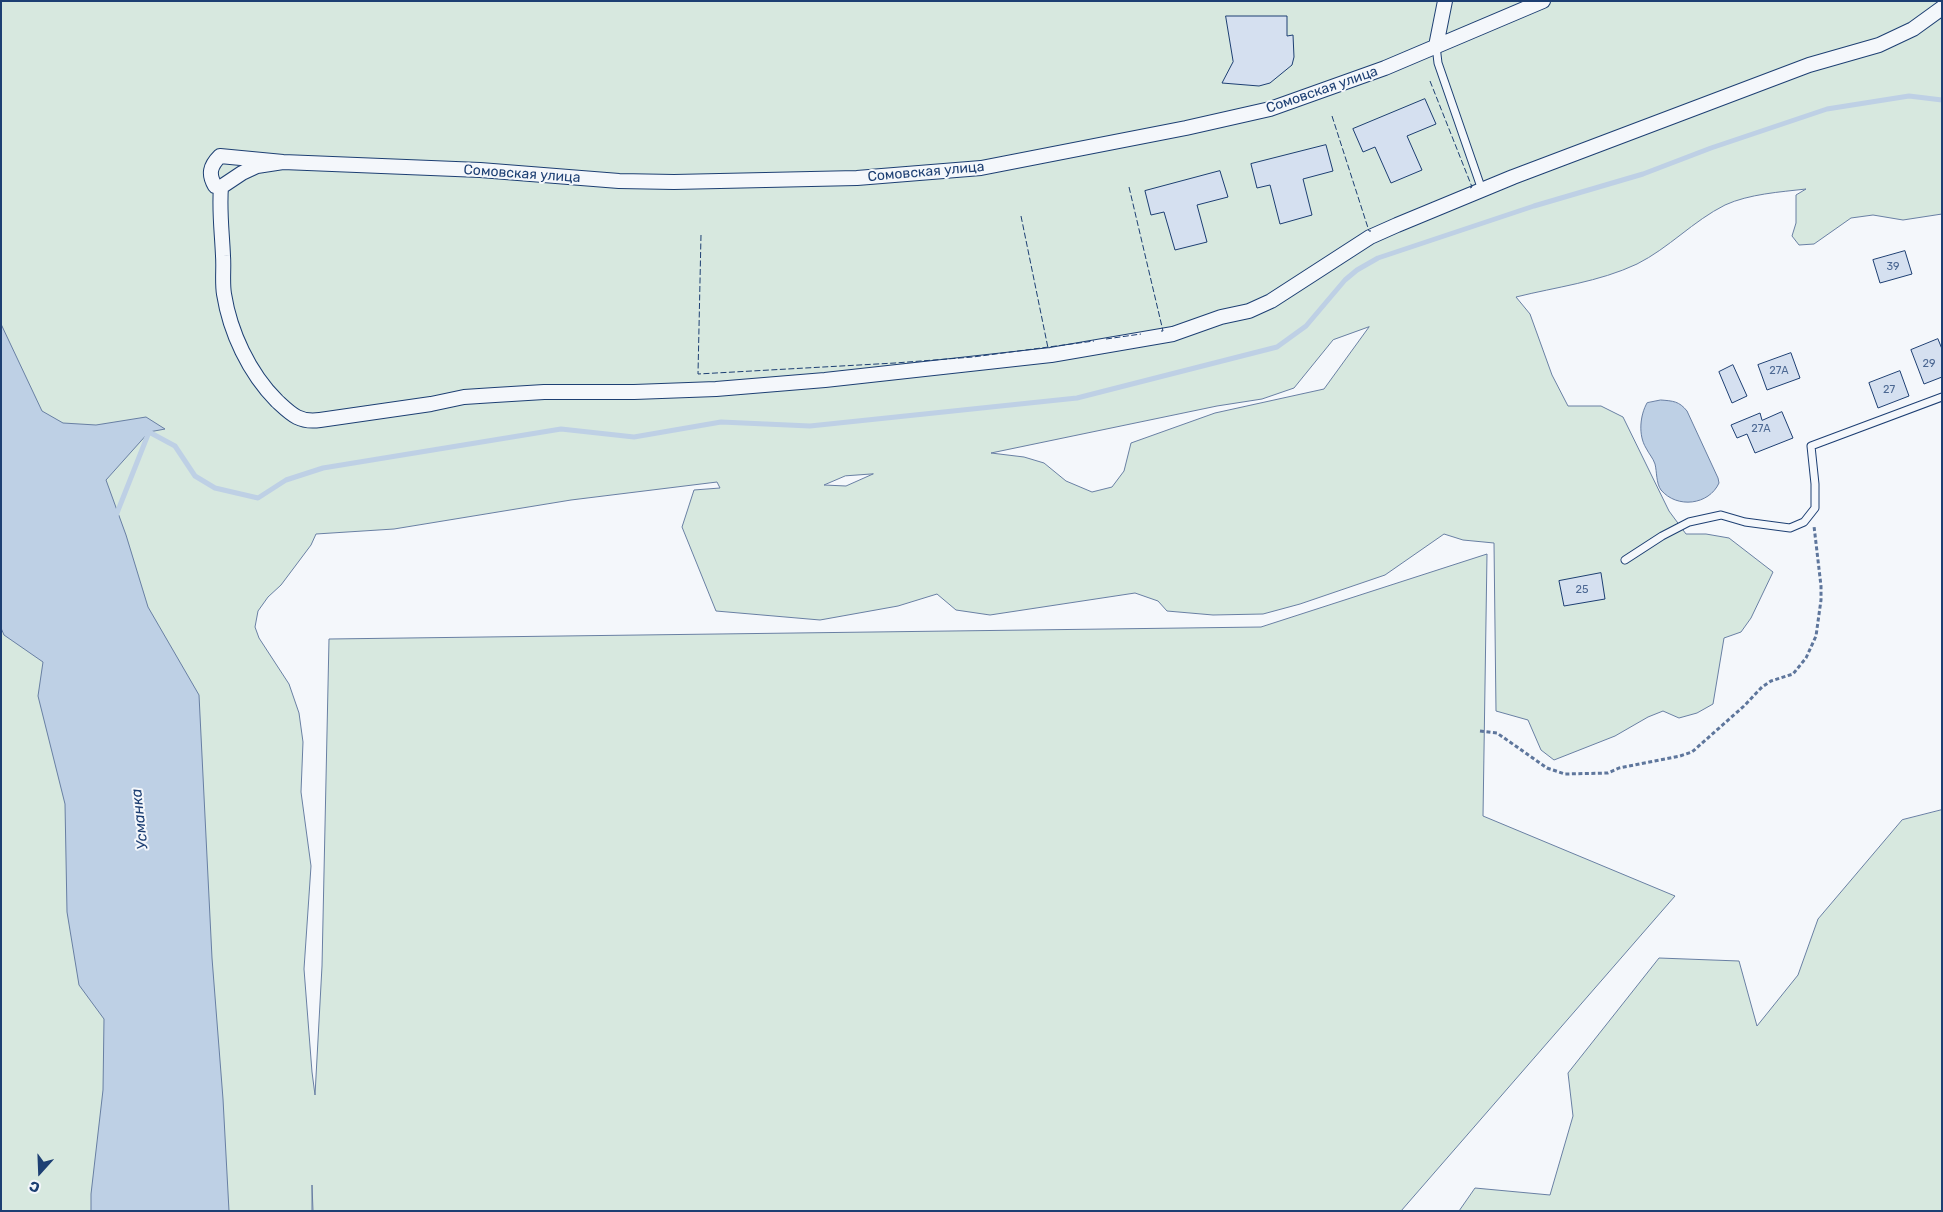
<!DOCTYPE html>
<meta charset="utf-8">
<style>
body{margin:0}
#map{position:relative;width:1943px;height:1212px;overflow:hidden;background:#f4f7fb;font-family:Rubik,sans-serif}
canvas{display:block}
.frame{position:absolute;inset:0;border:2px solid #1d3f73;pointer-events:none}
.north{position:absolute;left:15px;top:1147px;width:50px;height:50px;-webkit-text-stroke:4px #f4f7fb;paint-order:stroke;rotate:200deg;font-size:14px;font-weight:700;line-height:20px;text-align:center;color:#1d3f73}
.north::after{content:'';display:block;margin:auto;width:18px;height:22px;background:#1d3f73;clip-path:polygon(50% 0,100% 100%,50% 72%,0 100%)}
</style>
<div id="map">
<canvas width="1943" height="1212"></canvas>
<div class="frame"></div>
<div class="north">С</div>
</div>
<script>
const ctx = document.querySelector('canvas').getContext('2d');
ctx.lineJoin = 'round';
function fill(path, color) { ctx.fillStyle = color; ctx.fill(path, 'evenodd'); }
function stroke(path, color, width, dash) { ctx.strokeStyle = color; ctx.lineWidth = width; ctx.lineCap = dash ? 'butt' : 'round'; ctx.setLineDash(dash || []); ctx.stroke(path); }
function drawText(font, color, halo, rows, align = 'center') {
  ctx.font = font + ' Rubik,sans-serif'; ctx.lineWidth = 4; ctx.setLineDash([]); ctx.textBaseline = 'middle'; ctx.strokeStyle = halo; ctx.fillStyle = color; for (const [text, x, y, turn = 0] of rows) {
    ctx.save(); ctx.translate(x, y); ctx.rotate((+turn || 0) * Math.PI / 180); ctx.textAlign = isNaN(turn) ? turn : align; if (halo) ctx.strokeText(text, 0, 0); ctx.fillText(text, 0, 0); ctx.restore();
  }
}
const green = new Path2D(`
 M 1,1 L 1942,1 L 1942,214 L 1903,220 L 1873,215 L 1851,218 L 1814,244 L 1799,245 L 1792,236 L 1796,223 L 1796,195 L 1806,189 C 1780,192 1749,194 1725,205 C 1693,221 1669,248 1637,264 C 1599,282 1556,287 1516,297 L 1530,314 L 1552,375 L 1568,406 L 1601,406 L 1623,417 L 1669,511 L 1686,534 L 1706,534 L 1729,538 L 1773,572 L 1751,618 L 1741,632 L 1724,638 L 1713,704 L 1697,713 L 1679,718 L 1663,711 L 1648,717 L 1615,736 L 1554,760 L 1541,750 L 1528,720 L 1496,711 L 1494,543 L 1463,540 L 1444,534 L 1385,575 L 1300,604 L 1263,614 L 1213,615 L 1167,611 L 1158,601 L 1135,593 L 990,615 L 956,610 L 937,594 L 898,606 L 820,620 L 716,611 L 682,527 L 694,490 L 720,488 L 717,482 L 571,500 L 394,529 L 316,534 L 311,545 L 281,585 L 268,597 L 258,611 L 255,627 L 259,638 L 289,684 L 299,713 L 303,742 L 301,792 L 311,866 L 304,969 L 312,1072 L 315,1095 L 322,966 L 329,639 L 1261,627 L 1487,554 L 1483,816 L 1675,896 L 1401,1211 L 313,1211 L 312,1185 L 312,1211 L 1,1211 ZM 1369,327 L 1324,389 L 1215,413 L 1131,443 L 1124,471 L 1112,487 L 1092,492 L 1066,481 L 1044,463 L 1024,457 L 991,453 L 1217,406 L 1262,399 L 1294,388 L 1333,340 ZM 873,474 L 846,486 L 824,485 L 845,476 Z
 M 1942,810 L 1942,1211 L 1459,1211 L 1475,1188 L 1550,1195 L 1573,1116 L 1568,1073 L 1659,958 L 1739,961 L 1757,1026 L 1798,975 L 1818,919 L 1902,820 Z`);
fill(green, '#d7e8df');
stroke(green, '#687fa3', 1);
const water = new Path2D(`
 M 1,324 L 42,411 L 63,423 L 96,425 L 146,417 L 165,429 L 149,432 L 106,480 L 126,535 L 148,607 L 199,695 L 212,958 L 223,1099 L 229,1211 L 91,1211 L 91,1194 L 103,1090 L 104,1019 L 79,985 L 67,912 L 65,804 L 38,696 L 43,662 L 4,635 L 1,628 Z
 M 1661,400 C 1673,401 1679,401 1687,411 L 1718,478 L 1719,483 C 1709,505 1677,509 1661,490 C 1656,483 1657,472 1655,464 C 1653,458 1649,454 1646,448 C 1638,435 1640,415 1647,403 Z`);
fill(water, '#bed0e5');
stroke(water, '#687fa3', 1);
stroke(new Path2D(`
 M 115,518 L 149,432 L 175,446 L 195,476 L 215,488 L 258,498 L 286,480 L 323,468 L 561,429 L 634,437 L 721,422 L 810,426 L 1077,398 L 1277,347 L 1306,326 L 1345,280 L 1357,270 L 1378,258 L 1534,206 L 1643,174 L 1711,148 L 1827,109 L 1909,96 L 1942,100`), '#bed0e5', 5);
const building = new Path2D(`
 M 1226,16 L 1287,16 L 1287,36 L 1293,35 L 1294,57 L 1292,65 L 1270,83 L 1259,86 L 1222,83 L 1233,62 Z
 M 1425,99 L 1436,124 L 1407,136 L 1422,170 L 1391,183 L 1375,147 L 1363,152 L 1353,129 Z
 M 1326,145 L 1333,171 L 1303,179 L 1312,215 L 1280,224 L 1270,185 L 1257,188 L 1251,164 Z
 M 1220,171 L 1228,197 L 1197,205 L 1207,242 L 1175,250 L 1164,212 L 1151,215 L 1145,191 Z
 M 1905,251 L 1912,274 L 1880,283 L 1873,260 Z
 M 1938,339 L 1942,349 L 1942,377 L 1924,384 L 1911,350 Z
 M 1791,353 L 1800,378 L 1767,390 L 1758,365 Z
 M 1733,365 L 1747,396 L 1732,403 L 1719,372 Z
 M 1900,371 L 1909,396 L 1878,408 L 1869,383 Z
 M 1782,412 L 1793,438 L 1755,453 L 1747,434 L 1737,438 L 1731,425 L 1760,413 L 1762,420 Z
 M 1601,573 L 1605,599 L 1564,606 L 1559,581 Z`);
fill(building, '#d5e0f0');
stroke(building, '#1d3f73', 1);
const service = new Path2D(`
 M 1436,46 L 1438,63 L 1482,190
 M 1625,560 L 1662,536 L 1689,522 L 1721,515 L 1745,522 L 1790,528 L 1804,522 L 1815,508 L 1815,484 L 1811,446 L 1942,397`);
const minor = new Path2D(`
 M 1436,46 L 1445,1
 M 283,162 L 257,166 L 242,173 L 221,187 L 215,186 C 208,174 210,166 220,156 L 283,162 L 480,170 L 619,181 L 674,182 L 857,178 L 981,168 L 1186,128 L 1270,109 L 1385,68 L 1543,1
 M 221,187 C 219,210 222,232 223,256 C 224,268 222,281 224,294 C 230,332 249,373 277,401 C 291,414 299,423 320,420 L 431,404 L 464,397 L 495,395 L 544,392 L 634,392 L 716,389 L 825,380 L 1051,355 L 1173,334 L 1221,317 L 1249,311 L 1271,301 L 1370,237 L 1397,225 L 1513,177 L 1809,65 L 1879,45 L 1913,29 L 1942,8`);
stroke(service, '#1d3f73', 9);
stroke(minor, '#1d3f73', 16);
stroke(new Path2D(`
 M 1480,731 L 1497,733 L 1547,768 L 1565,774 L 1608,773 L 1619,768 L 1680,756 L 1692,752 L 1744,706 L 1762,687 L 1771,681 L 1793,674 L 1806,658 L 1816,636 L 1821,600 L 1821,586 L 1814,526`), '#5e769c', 3, [4, 2.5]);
stroke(service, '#f4f7fb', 7);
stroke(minor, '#f4f7fb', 14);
stroke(new Path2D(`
 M 1430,81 L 1472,187 L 1470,188
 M 1332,116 L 1369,231 L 1371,231
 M 1129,187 L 1163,331 L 1161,331
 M 1021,216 L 1048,348
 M 701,235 L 698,374 L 895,363 L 973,357 L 1094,341
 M 1106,339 L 1141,334`), '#1d3f73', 1, [6, 2.5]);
drawText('11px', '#4b6792', null, [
 ["39",1893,267],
 ["29",1929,364],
 ["27А",1779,371],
 ["27",1889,390],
 ["27А",1761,429],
 ["25",1582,590]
]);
drawText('14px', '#1d3f73', '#f4f7fb', [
 ["Сомовская улица",1322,90,-19],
 ["Сомовская улица",926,172,-5],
 ["Сомовская улица",522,174,4]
]);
drawText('italic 15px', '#1d3f73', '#f4f7fb', [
 ["Усманка",140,819,-96]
]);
</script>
